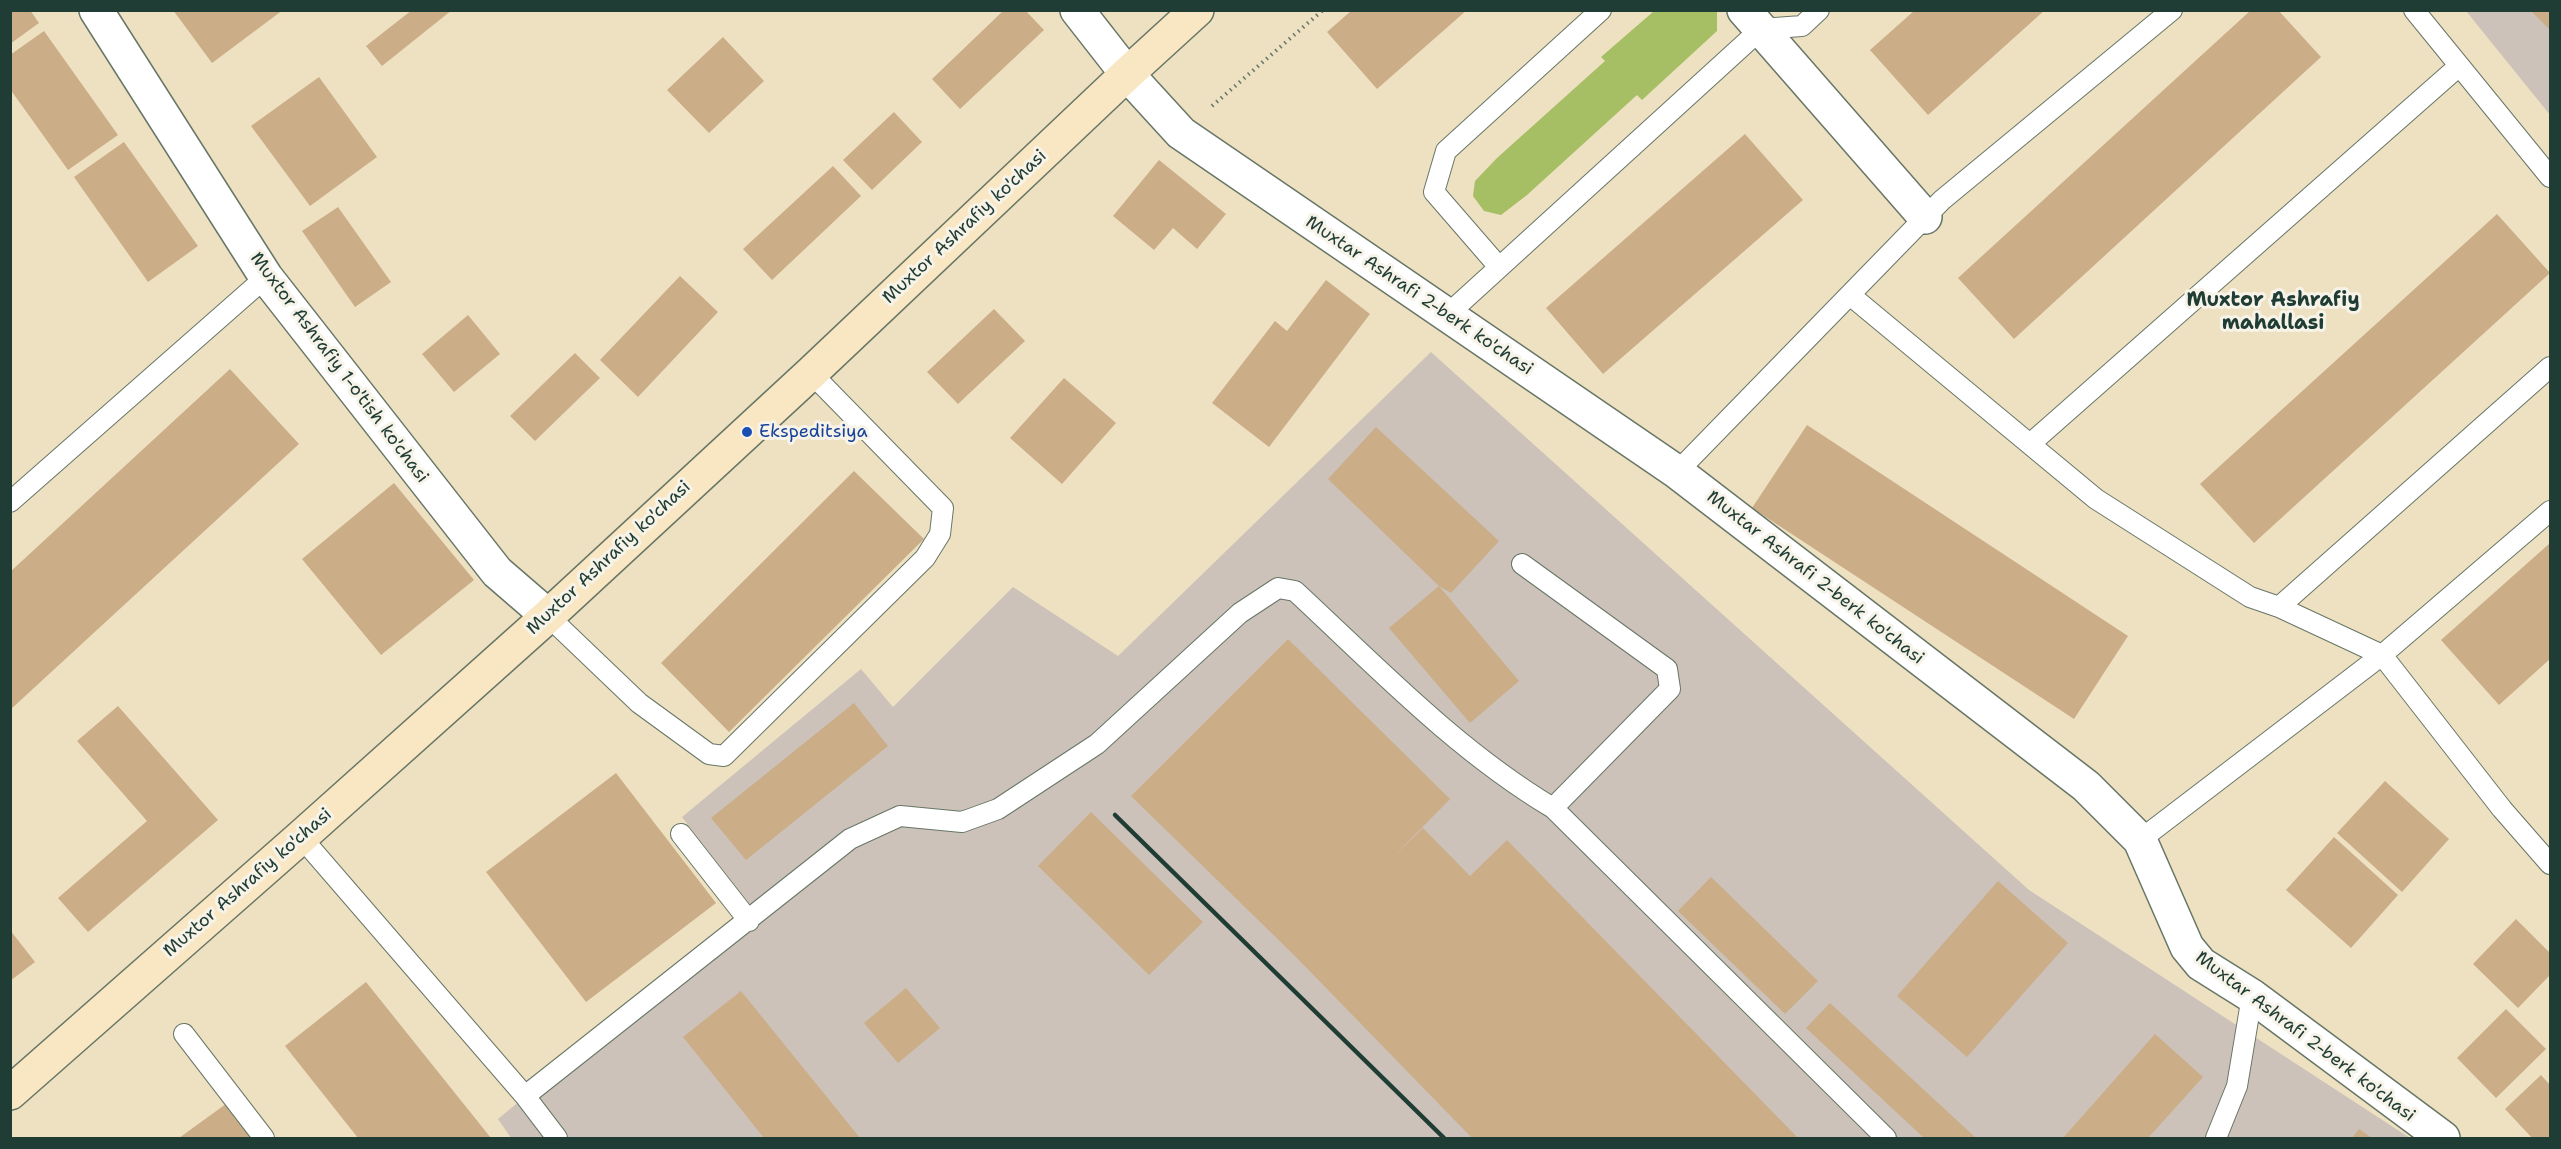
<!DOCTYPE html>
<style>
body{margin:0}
#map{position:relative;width:2561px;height:1149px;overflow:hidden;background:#eee1c2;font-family:"Shantell Sans",sans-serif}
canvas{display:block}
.frame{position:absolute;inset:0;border:12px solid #1f3d34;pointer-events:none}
</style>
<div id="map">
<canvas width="2561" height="1149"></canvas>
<div class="frame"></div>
</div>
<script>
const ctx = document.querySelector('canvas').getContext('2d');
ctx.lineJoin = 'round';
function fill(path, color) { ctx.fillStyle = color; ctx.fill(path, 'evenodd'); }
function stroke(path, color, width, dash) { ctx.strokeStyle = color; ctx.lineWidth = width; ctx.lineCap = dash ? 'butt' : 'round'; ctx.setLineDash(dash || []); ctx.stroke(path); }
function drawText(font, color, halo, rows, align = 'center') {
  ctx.font = font + ' "Shantell Sans",sans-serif'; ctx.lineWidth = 6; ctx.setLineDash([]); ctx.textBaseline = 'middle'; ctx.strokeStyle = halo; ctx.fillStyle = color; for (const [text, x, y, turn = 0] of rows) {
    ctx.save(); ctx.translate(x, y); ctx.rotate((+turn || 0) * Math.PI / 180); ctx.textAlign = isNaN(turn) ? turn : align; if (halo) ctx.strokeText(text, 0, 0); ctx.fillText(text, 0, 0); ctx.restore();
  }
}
fill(new Path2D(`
 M 2466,11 L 2550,11 L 2550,115 Z
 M 1431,352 L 2029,890 L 2410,1138 L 511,1138 L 498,1119 L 753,908 L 682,817 L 861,669 L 893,707 L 1013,587 L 1118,656 Z`), '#ccc2b9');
fill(new Path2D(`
 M 1654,11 L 1717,11 L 1717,31 L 1642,100 L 1637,95 L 1527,195 L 1501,215 L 1484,211 L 1473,196 L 1475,181 L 1497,158 L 1605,61 L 1601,57 Z`), '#a6be64');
fill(new Path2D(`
 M 10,10 L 30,10 L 39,23 L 10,44 Z
 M 173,10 L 283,10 L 212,63 Z
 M 412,10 L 452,10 L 382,66 L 366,46 Z
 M 1004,10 L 1025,10 L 1044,30 L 960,109 L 932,79 Z
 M 1352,10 L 1467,10 L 1377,89 L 1327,32 Z
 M 1915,10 L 2045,10 L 1928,115 L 1870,50 Z
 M 2251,10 L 2278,10 L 2321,57 L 2014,339 L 1958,278 Z
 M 2530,10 L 2550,10 L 2550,30 Z
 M 44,31 L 118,135 L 68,170 L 10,89 L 10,55 Z
 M 723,37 L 764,81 L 709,133 L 667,90 Z
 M 319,77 L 377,157 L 310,206 L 251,126 Z
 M 894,112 L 922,142 L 872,190 L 843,160 Z
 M 1745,134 L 1803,200 L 1603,374 L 1546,308 Z
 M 124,142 L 198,246 L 148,282 L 74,177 Z
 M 1159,160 L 1226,214 L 1197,249 L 1173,228 L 1154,250 L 1113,216 Z
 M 833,166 L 861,196 L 772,280 L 743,249 Z
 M 338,207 L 391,282 L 355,307 L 302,231 Z
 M 2497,214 L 2550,273 L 2254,543 L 2200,484 Z
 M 680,276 L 718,312 L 638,397 L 600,360 Z
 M 1326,280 L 1370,314 L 1269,447 L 1212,403 L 1275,321 L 1287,331 Z
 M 994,309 L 1025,341 L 958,404 L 927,372 Z
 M 468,315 L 500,354 L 454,392 L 422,354 Z
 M 575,353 L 600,378 L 535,441 L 510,416 Z
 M 230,369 L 299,444 L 10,710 L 10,572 Z
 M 1064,378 L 1116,423 L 1062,484 L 1010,438 Z
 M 1807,425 L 2128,636 L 2074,719 L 1752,508 Z
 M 1376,427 L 1499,541 L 1451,593 L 1439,586 L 1328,479 Z
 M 854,471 L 924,539 L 729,732 L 661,663 Z
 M 394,483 L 474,580 L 381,655 L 302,559 Z
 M 2550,543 L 2550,659 L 2499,705 L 2441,640 Z
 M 1439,586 L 1519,681 L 1470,723 L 1389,628 Z
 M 1288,639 L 1450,799 L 1393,857 L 1423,828 L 1470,876 L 1507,840 L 1798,1138 L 1472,1138 L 1294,955 L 1131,796 Z
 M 854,703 L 888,746 L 746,860 L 711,818 Z
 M 118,706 L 218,820 L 88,932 L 58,898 L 147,821 L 77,741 Z
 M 616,773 L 716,903 L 586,1002 L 486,872 Z
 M 2385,781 L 2449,839 L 2402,892 L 2337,833 Z
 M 1091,812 L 1203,922 L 1149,975 L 1038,866 Z
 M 2334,837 L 2398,895 L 2351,948 L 2286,890 Z
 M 1711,877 L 1818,981 L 1785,1014 L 1678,911 Z
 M 1998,881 L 2068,943 L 1967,1057 L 1897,996 Z
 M 2516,919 L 2550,953 L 2550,975 L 2518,1008 L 2473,964 Z
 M 10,930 L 35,962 L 10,981 Z
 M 366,982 L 491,1138 L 358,1138 L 285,1046 Z
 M 906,988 L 940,1028 L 898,1063 L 864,1023 Z
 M 741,991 L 860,1138 L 764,1138 L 683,1037 Z
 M 1830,1003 L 1976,1138 L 1924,1138 L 1806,1028 Z
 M 2506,1009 L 2546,1049 L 2496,1098 L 2457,1058 Z
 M 2155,1034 L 2203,1077 L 2148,1138 L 2063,1138 Z
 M 2541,1075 L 2550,1085 L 2550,1138 L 2532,1138 L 2505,1109 Z
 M 230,1101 L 257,1138 L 179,1138 Z
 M 2359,1129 L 2372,1138 L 2352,1138 Z`), '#cbad87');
const service = new Path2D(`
 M 2414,10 L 2550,177
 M 1499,267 L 1434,192 L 1446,151 L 1601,10
 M 1850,295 L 2096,499 L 2250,597 L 2279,607
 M 1447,315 L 1761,29 L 1802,26 L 1819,10
 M 2550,367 L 2279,607 L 2382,655 L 2502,809 L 2550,864
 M 2030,444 L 2459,66
 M 1677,472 L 1942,200 L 2172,10
 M 10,502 L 266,277
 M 1522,564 L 1667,669 L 1670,689 L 1553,808 L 1886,1138
 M 548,616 L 639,703 L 709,754 L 724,756 L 925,558 L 940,534 L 943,508 L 811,373
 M 681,834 L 749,921
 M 301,837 L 525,1096 L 557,1138
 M 2140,840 L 2382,655 L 2550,511
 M 184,1034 L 264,1138
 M 525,1096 L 850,839 L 900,816 L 962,822 L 998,809 L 1097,744 L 1240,613 L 1278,588 L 1295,591 C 1377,667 1456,750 1553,808
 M 2216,1138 L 2237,1086 L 2252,996`);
const minor = new Path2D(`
 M 96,10 L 266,277 L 497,572 L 548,616
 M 1077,10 L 1127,74 L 1181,133 L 1677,472 L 2086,786 L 2140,840 L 2187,947 L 2201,964 L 2252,996 L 2443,1138
 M 1744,10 L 1925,217`);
const secondary = new Path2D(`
 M 10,1093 L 301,837 L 548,616 L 811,373 L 1127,74 L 1197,10`);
stroke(service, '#677666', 22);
stroke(minor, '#677666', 36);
stroke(secondary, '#677666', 36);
stroke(new Path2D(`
 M 1212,106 L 1323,10`), '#677666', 4, [1.5, 4.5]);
stroke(service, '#fff', 20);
stroke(minor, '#fff', 33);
stroke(secondary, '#f9e7c3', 33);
stroke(new Path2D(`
 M 1115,815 L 1444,1138`), '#1f3d34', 4.5);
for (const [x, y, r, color] of [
 [747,432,6,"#1a4fb4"]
]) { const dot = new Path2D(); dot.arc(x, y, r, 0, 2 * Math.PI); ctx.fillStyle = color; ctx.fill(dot); stroke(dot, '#f7f3e8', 2); }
drawText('18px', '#1f3d34', '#f7f3e8', [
 ["Muxtor Ashrafiy ko'chasi",965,227,-43],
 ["Muxtar Ashrafi 2-berk ko'chasi",1419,296,34],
 ["Muxtor Ashrafiy 1-o'tish ko'chasi",339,368,53],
 ["Muxtor Ashrafiy ko'chasi",609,558,-43],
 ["Muxtar Ashrafi 2-berk ko'chasi",1815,578,38],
 ["Muxtor Ashrafiy ko'chasi",248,883,-41],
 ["Muxtar Ashrafi 2-berk ko'chasi",2305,1037,37]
]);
drawText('18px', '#164399', '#f7f3e8', [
 ["Ekspeditsiya",759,432]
], 'left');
drawText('bold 20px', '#1f3d34', '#f7f3e8', [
 ["Muxtor Ashrafiy",2273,301],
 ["mahallasi",2273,324]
]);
</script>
